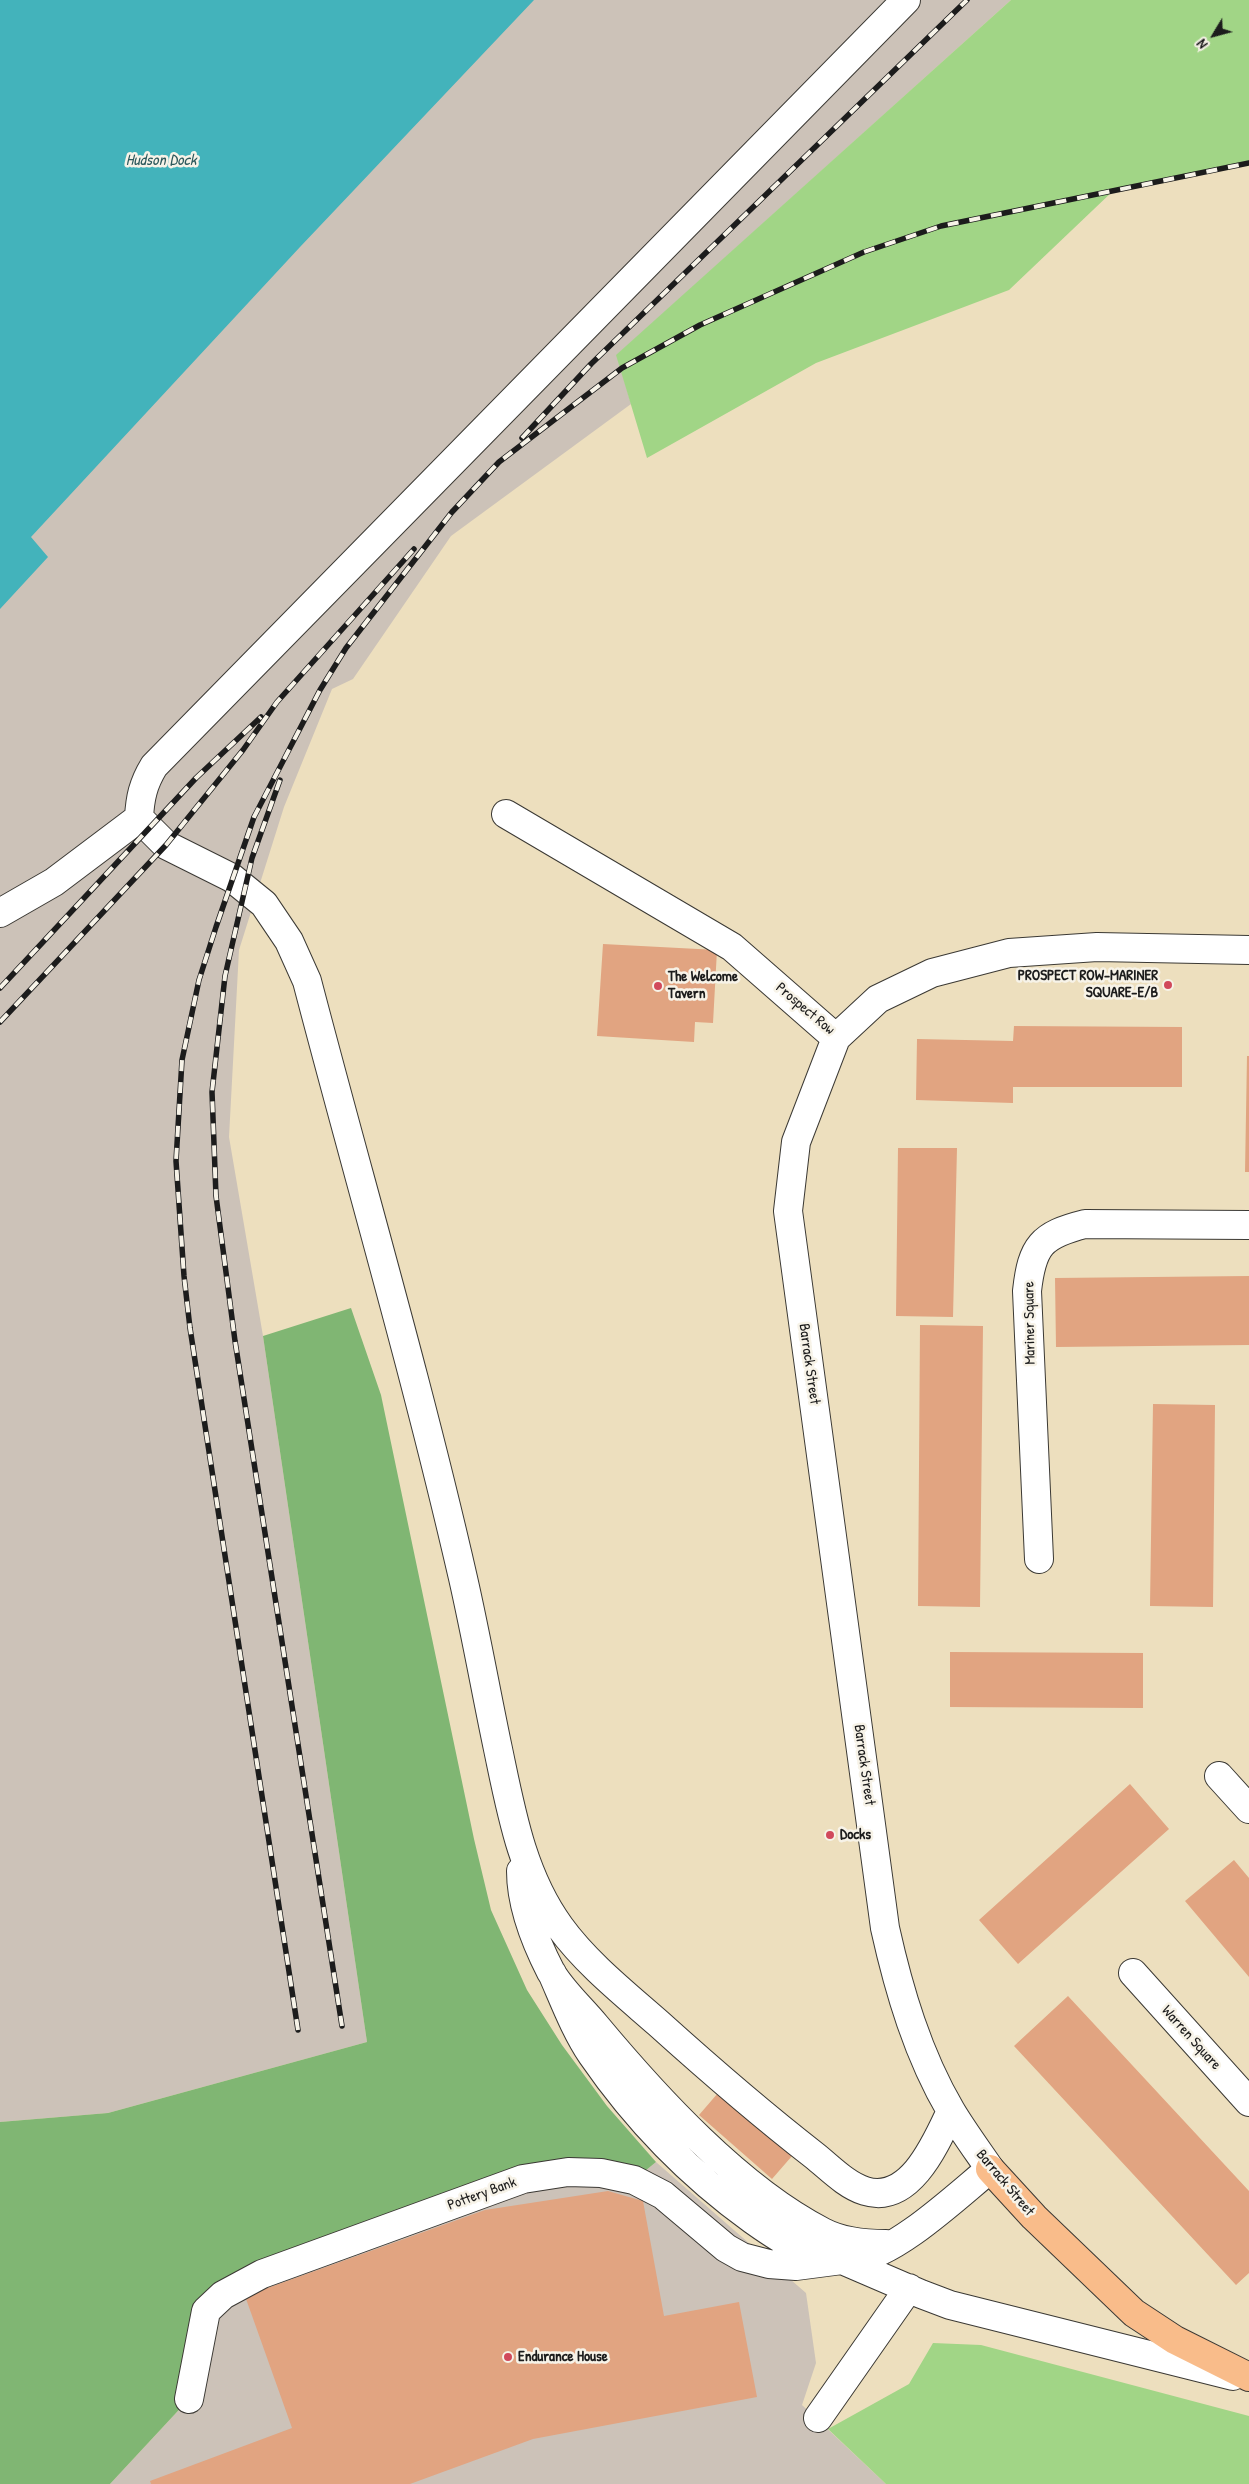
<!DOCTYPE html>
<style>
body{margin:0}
#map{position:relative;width:1249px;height:2484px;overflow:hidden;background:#eddfbe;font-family:"Patrick Hand",sans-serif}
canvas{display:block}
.north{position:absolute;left:1189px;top:10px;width:50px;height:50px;-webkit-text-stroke:4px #f7f3e8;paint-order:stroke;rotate:233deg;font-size:14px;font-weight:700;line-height:20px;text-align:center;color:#1c1c1c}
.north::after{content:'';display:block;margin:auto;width:18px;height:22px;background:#1c1c1c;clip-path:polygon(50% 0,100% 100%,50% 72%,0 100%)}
</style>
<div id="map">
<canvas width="1249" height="2484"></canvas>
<div class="north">N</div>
</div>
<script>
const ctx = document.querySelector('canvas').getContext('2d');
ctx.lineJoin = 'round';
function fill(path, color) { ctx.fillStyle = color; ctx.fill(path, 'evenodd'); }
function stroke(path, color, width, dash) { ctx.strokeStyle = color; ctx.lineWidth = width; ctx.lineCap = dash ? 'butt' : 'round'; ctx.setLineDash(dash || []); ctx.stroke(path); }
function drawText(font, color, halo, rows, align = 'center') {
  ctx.font = font + ' "Patrick Hand",sans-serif'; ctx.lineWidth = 5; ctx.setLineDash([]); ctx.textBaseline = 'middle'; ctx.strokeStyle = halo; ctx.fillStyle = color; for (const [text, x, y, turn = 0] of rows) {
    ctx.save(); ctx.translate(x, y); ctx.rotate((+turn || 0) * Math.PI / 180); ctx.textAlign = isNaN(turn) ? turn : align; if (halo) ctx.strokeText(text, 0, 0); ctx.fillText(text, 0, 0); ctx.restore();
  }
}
fill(new Path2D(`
 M 0,0 L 1011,0 L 617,355 L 631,404 L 451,536 L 353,679 L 332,689 L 284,807 L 239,950 L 229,1137 L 263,1336 L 367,2042 L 108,2113 L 0,2122 Z
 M 656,2162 L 806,2293 L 816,2363 L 802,2405 L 886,2484 L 110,2484 L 189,2399 L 206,2311 L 523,2179 L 634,2180 Z`), '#ccc2b8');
fill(new Path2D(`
 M 1011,0 L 1249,0 L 1249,163 L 1114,190 L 1009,290 L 816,363 L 647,458 L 616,355 Z
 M 933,2343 L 981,2345 L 1249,2416 L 1249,2484 L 886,2484 L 828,2429 L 909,2384 Z`), '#a1d586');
fill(new Path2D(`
 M 351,1308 L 381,1395 L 474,1839 L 491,1910 L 527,1990 L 562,2045 L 607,2106 L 656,2162 L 634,2180 L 568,2172 L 223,2295 L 189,2399 L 110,2484 L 0,2484 L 0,2122 L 108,2113 L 367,2042 L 263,1336 Z`), '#80b673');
fill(new Path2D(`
 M 0,0 L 534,0 L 300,247 L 31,537 L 48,557 L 0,609 Z`), '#43b3bb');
fill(new Path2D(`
 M 603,944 L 717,950 L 713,1023 L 695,1022 L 694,1042 L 597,1036 Z
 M 1014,1026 L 1182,1027 L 1182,1087 L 1013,1087 L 1013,1103 L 916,1100 L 917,1039 L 1013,1041 Z
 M 1247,1056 L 1249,1056 L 1249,1172 L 1245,1172 Z
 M 898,1148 L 957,1148 L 953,1317 L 896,1316 Z
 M 1249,1276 L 1249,1345 L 1056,1347 L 1055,1278 Z
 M 920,1325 L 983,1326 L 980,1607 L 918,1606 Z
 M 1153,1404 L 1215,1405 L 1213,1607 L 1150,1606 Z
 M 950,1652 L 1143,1653 L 1143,1708 L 950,1707 Z
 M 1130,1784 L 1169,1829 L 1018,1964 L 979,1920 Z
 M 1234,1860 L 1249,1878 L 1249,1977 L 1185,1901 Z
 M 1068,1996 L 1249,2191 L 1249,2273 L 1236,2285 L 1014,2046 Z
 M 718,2093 L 792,2156 L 772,2179 L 699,2115 Z
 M 608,2191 L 643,2201 L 664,2316 L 739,2302 L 757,2397 L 533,2439 L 410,2484 L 151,2484 L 150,2481 L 292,2428 L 245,2296 L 485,2210 Z`), '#e1a481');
const minor = new Path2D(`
 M 906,0 L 154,766 C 143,784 140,798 139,818 L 166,845 L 232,878 L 264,904 L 289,941 L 307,981 C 359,1180 417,1377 463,1578 C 476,1635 486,1692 498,1749 C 511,1811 522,1875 560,1927 C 586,1963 625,1994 658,2023 C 709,2069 761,2114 815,2156 C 830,2168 846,2185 865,2191 C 910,2205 936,2143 951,2111
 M 506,814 L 732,947 L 836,1038
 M 0,913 L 54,882 L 139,818
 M 1039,1559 L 1027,1291 C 1032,1246 1041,1235 1085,1224 L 1249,1225
 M 1219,1776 L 1249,1809
 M 521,1871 C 521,1906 535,1941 551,1972 C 562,1991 581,2008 595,2025 C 655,2097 739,2189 823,2232 C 842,2242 865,2244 886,2244
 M 552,1973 C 564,2000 575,2030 592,2055 C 636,2119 689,2174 753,2220 C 784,2242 816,2264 856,2259 C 896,2254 958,2195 990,2169 C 977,2150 963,2131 951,2111 C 918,2055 899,1991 885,1928 L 788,1211 L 796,1142 L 836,1038 L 878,999 L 932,973 L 1009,953 L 1097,947 L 1249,950
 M 1133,1973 L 1249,2102
 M 189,2399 L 206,2311 L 223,2295 L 262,2274 L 523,2179 L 568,2172 L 601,2173 L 634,2180 L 663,2195 L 726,2248 L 742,2257 L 769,2264 L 796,2266 L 842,2260 L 921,2294 L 950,2305 L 1233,2376
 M 818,2418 L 909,2288`);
const major = new Path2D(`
 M 990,2169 L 1034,2217 L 1134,2313 L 1175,2340 L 1249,2377`);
stroke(minor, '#3b3934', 30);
stroke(major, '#3b3934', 30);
stroke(minor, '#fff', 28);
stroke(major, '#f9bc8a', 28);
const rail = new Path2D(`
 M 522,438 L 591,364 L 967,0
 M 280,780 L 252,858 L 225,976 L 212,1092 L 216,1196 L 235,1341 L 342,2026
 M 0,988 L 196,778 L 261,717
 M 0,1022 L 166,845 L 243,750 L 277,702 L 414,549
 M 298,2030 L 190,1328 L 184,1276 L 176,1161 L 182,1060 L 199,980 L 216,927 L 254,817 L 320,690 L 346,648 L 452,512 L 499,462 L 622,368 L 700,325 L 864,252 L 941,226 L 1249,163`);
stroke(rail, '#1c1c1c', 5.5);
stroke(rail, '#f7f3e8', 4, [11]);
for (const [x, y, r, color] of [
 [1168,985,5,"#d1495b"],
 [658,986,5,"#d1495b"],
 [830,1835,5,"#d1495b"],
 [508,2357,5,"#d1495b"]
]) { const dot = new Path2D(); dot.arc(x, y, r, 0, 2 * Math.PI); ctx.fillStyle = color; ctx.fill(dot); stroke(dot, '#f7f3e8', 2); }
drawText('bold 15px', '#1c1c1c', '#f7f3e8', [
 ["PROSPECT ROW-MARINER",1158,976,"right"],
 ["SQUARE-E/B",1158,993,"right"],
 ["The Welcome",668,977],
 ["Tavern",668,994],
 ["Docks",840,1835],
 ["Endurance House",518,2357]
], 'left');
drawText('15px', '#1c1c1c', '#f7f3e8', [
 ["Prospect Row",805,1009,40],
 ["Mariner Square",1030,1323,-91],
 ["Barrack Street",809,1364,82],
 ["Barrack Street",864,1765,82],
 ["Warren Square",1191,2038,48],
 ["Barrack Street",1005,2183,50],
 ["Pottery Bank",482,2194,-20]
]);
drawText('italic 16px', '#2c585c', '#f7f3e8', [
 ["Hudson Dock",161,161]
]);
</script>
